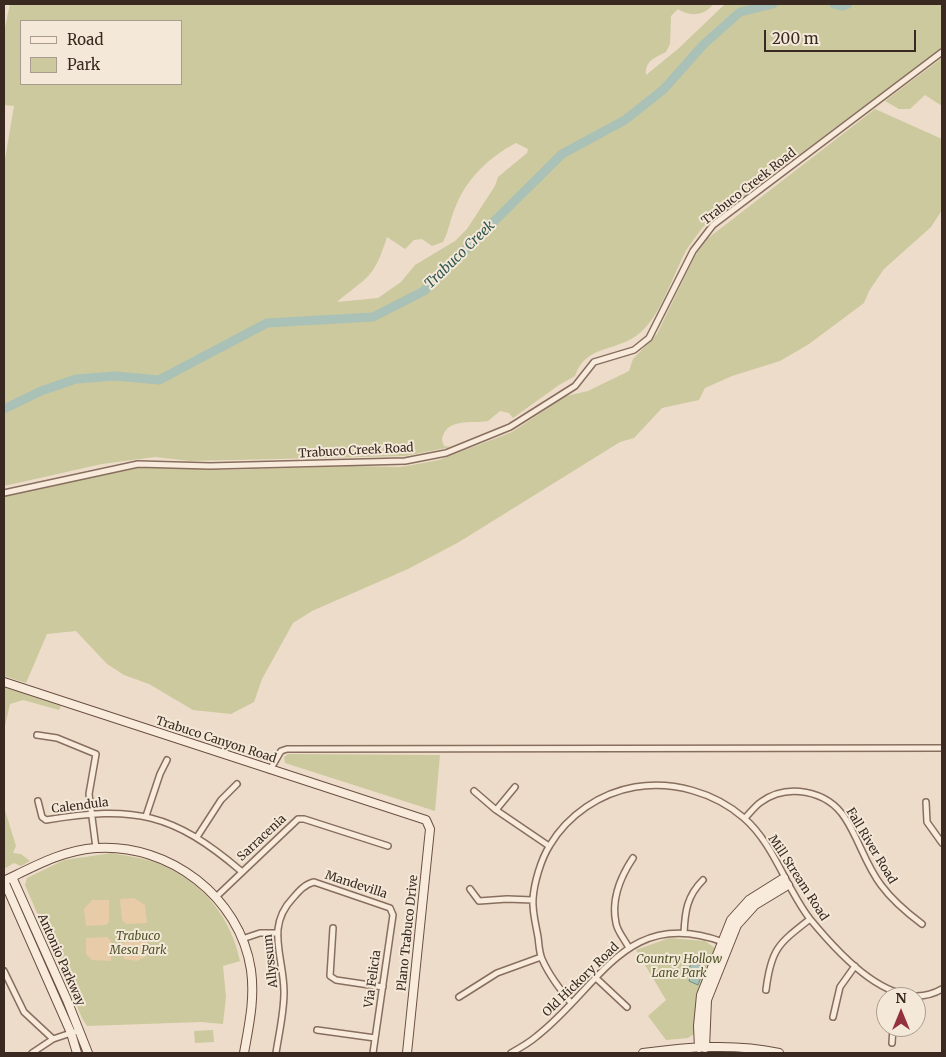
<!DOCTYPE html>
<style>
body{margin:0}
#map{position:relative;width:946px;height:1057px;overflow:hidden;background:#eddcc9;font-family:Merriweather,serif}
canvas{display:block}
.frame{position:absolute;inset:0;border:5px solid #392921;pointer-events:none}
.legend{position:absolute;left:20px;top:20px;width:162px;height:65px;box-sizing:border-box;background:#f4e8d8;border:1px solid #a99c8f;margin:0;padding:6px 9px;list-style:none;font-size:15px;color:#392921}
.legend li{display:flex;align-items:center;gap:10px;height:25px}
.legend b{width:25px;border:1px solid #a99c8f}
.north{position:absolute;left:876px;top:987px;width:50px;height:50px;box-sizing:border-box;background:#f4e8d8;border:1px solid #a99c8f;border-radius:50%;rotate:0deg;font-size:14px;font-weight:700;line-height:20px;text-align:center;color:#392921}
.north::after{content:'';display:block;margin:auto;width:18px;height:22px;background:#943141;clip-path:polygon(50% 0,100% 100%,50% 72%,0 100%)}
.scale{position:absolute;left:764px;top:30px;width:152px;height:22px;box-sizing:border-box;border:2px solid #392921;border-top:0;padding-left:6px;font-size:15px;line-height:18px;white-space:nowrap;color:#392921;-webkit-text-stroke:4px #f4e8d8;paint-order:stroke}
</style>
<div id="map">
<canvas width="946" height="1057"></canvas>
<div class="frame"></div>
<ul class="legend">
<li><b style="height:6px;background:#f8ebdc"></b>Road</li>
<li><b style="height:14px;background:#cbc99d"></b>Park</li>
</ul>
<div class="north">N</div>
<div class="scale">200 m</div>
</div>
<script>
const ctx = document.querySelector('canvas').getContext('2d');
ctx.lineJoin = 'round';
function fill(path, color) { ctx.fillStyle = color; ctx.fill(path, 'evenodd'); }
function stroke(path, color, width, dash) { ctx.strokeStyle = color; ctx.lineWidth = width; ctx.lineCap = dash ? 'butt' : 'round'; ctx.setLineDash(dash || []); ctx.stroke(path); }
function drawText(font, color, halo, rows, align = 'center') {
  ctx.font = font + ' Merriweather,serif'; ctx.lineWidth = 4; ctx.setLineDash([]); ctx.textBaseline = 'middle'; ctx.strokeStyle = halo; ctx.fillStyle = color; for (const [text, x, y, turn = 0] of rows) {
    ctx.save(); ctx.translate(x, y); ctx.rotate((+turn || 0) * Math.PI / 180); ctx.textAlign = isNaN(turn) ? turn : align; if (halo) ctx.strokeText(text, 0, 0); ctx.fillText(text, 0, 0); ctx.restore();
  }
}
fill(new Path2D(`
 M 10,4 L 713,4 C 705,16 689,17 678,9 L 671,16 L 670,44 L 666,52 C 655,58 645,60 646,75 L 678,49 L 725,4 L 942,4 L 942,47 L 703,227 C 698,234 692,241 687,249 C 673,274 662,313 641,332 C 618,353 586,343 575,376 L 559,385 L 513,418 L 509,413 L 500,411 L 488,421 C 472,424 445,417 442,440 L 444,446 L 451,447 L 405,456 L 190,461 L 155,457 L 102,464 L 4,486 L 4,165 L 14,106 L 4,105 L 4,32 ZM 21,21 L 181,21 L 181,84 L 21,84 ZM 516,143 L 528,149 L 527,153 L 498,177 L 495,186 L 467,229 L 455,241 L 415,265 L 401,282 L 378,298 L 337,302 C 369,275 373,280 387,237 L 405,249 L 414,240 L 422,239 L 432,246 L 443,242 C 449,231 450,219 455,208 C 466,179 489,157 516,143 Z
 M 942,58 L 942,106 L 925,95 L 910,109 L 899,109 L 885,101 Z
 M 875,109 L 942,139 L 942,210 L 931,227 L 884,269 L 869,291 L 864,303 L 809,344 L 780,361 L 732,376 L 705,388 L 699,400 L 662,408 L 634,438 L 620,442 L 459,542 L 408,569 L 312,611 L 293,623 L 262,679 L 254,702 L 231,714 L 193,710 L 149,684 L 124,675 L 107,664 L 76,631 L 47,634 L 26,683 L 4,676 L 4,496 L 141,466 L 226,470 L 352,466 L 400,467 L 418,464 L 439,460 L 512,432 L 566,396 L 588,391 L 629,371 L 633,359 L 657,334 L 695,256 L 707,239 Z
 M 4,687 L 61,706 L 59,710 L 23,700 L 10,704 L 4,730 Z
 M 288,754 L 440,755 L 435,811 L 285,763 L 284,757 Z
 M 4,807 L 16,846 L 13,853 L 21,854 L 30,861 L 21,866 L 14,863 L 4,869 Z
 M 112,853 C 130,857 148,858 164,866 C 205,885 231,918 240,961 L 223,966 L 226,997 L 223,1024 L 201,1022 L 87,1026 L 82,1018 L 25,885 L 27,878 L 64,860 Z
 M 669,938 L 705,941 L 715,948 L 698,997 L 694,1018 L 694,1034 L 688,1038 L 666,1040 L 648,1016 L 666,1000 L 636,950 Z
 M 213,1030 L 214,1042 L 195,1043 L 194,1031 Z`), '#cbc99d');
fill(new Path2D(`
 M 134,898 L 145,905 L 147,923 L 126,924 L 122,920 L 120,899 Z
 M 92,900 L 109,900 L 109,922 L 106,925 L 86,926 L 84,909 Z
 M 146,935 L 148,947 L 145,957 L 137,961 L 124,959 L 123,940 L 125,936 Z
 M 107,937 L 111,941 L 111,961 L 92,960 L 86,954 L 86,938 Z`), '#e7cca7');
const water = new Path2D(`
 M 693,960 L 704,969 L 698,985 L 689,981 L 690,977 L 687,975 Z`);
fill(water, '#a9c1b6');
stroke(water, '#708f83', 1);
stroke(new Path2D(`
 M 834,4 L 843,6 L 848,4
 M 4,409 L 41,391 L 76,379 L 116,376 L 159,380 L 267,323 L 373,317 L 424,291 L 562,154 L 625,120 L 664,89 L 703,45 L 740,12 L 773,4`), '#a9c1b6', 9);
const street = new Path2D(`
 M 4,493 L 138,464 L 210,466 L 405,461 L 446,453 L 510,427 L 575,386 L 594,362 L 634,350 L 649,338 L 693,251 L 713,225 L 942,52
 M 37,735 L 57,738 L 96,754 L 89,794 L 96,848
 M 270,770 L 281,751 L 287,749 L 942,748
 M 474,791 L 496,810 L 549,846
 M 38,801 L 42,817 L 46,820 C 134,805 173,813 241,871
 M 926,802 L 927,822 L 942,843
 M 496,810 L 515,787
 M 146,816 L 160,774 L 167,760
 M 745,818 C 750,813 755,806 761,802 C 787,783 827,790 845,818 C 859,839 865,864 881,885 C 892,900 906,912 922,924
 M 197,837 L 221,800 L 237,784
 M 470,889 L 479,901 L 507,899 L 533,900
 M 216,897 L 298,819 L 304,819 L 388,846
 M 333,928 L 330,976 L 336,980 L 383,987
 M 684,933 C 685,911 687,896 703,880
 M 242,939 L 260,933 L 277,933
 M 629,948 C 625,940 617,931 616,923 C 611,900 621,876 633,858
 M 4,971 L 24,1012 L 53,1039
 M 596,978 L 627,1007
 M 766,990 C 771,949 778,944 810,919
 M 459,997 L 497,973 L 541,957
 M 571,1003 C 560,989 549,975 542,959 C 539,952 539,944 538,937 C 536,925 532,911 533,899 C 534,883 541,859 550,845 C 568,815 600,793 635,787 C 673,781 714,792 744,818 C 774,844 786,888 810,919 C 838,953 894,1017 942,989
 M 833,1017 L 840,987 L 855,966
 M 317,1030 L 375,1038
 M 892,1043 L 893,1027
 M 32,1053 L 53,1039 L 74,1032
 M 276,1053 C 279,1033 284,1013 284,992 C 284,957 265,927 293,898 C 299,891 305,884 314,882 L 390,908 L 393,915 L 373,1053
 M 511,1053 C 520,1048 529,1043 537,1036 C 600,987 626,906 723,942`);
const secondary = new Path2D(`
 M 4,682 L 426,820 L 430,829 L 407,1053
 M 12,877 L 67,1000 L 88,1053
 M 4,881 C 33,867 63,850 96,848 C 169,843 240,897 251,970 C 255,999 249,1025 244,1053
 M 4,881 L 71,1033 L 77,1053
 M 699,1048 L 698,1026 L 701,995 L 731,920 L 749,900 L 784,878
 M 705,1048 L 707,1000 L 737,925 L 755,905 L 788,885
 M 643,1053 C 687,1047 735,1043 779,1053`);
stroke(street, '#886e5e', 8);
stroke(secondary, '#6a4f41', 10);
stroke(street, '#f8ebdc', 5);
stroke(secondary, '#f8ebdc', 8);
drawText('12px', '#392921', '#f4e8d8', [
 ["Trabuco Creek Road",749,187,-38],
 ["Trabuco Creek Road",356,451,-3],
 ["Trabuco Canyon Road",216,740,18],
 ["Calendula",80,806,-7],
 ["Sarracenia",262,838,-43],
 ["Fall River Road",871,846,59],
 ["Mill Stream Road",798,878,57],
 ["Mandevilla",356,885,18],
 ["Plano Trabuco Drive",408,933,-84],
 ["Antonio Parkway",61,960,66],
 ["Allyssum",271,961,-96],
 ["Via Felicia",373,979,-82],
 ["Old Hickory Road",581,980,-44]
]);
drawText('italic 12px', '#505529', '#f4e8d8', [
 ["Trabuco",138,937],
 ["Mesa Park",138,951],
 ["Country Hollow",679,960],
 ["Lane Park",679,974]
]);
drawText('italic 14px', '#315850', '#f4e8d8', [
 ["Trabuco Creek",460,255,-44]
]);
</script>
